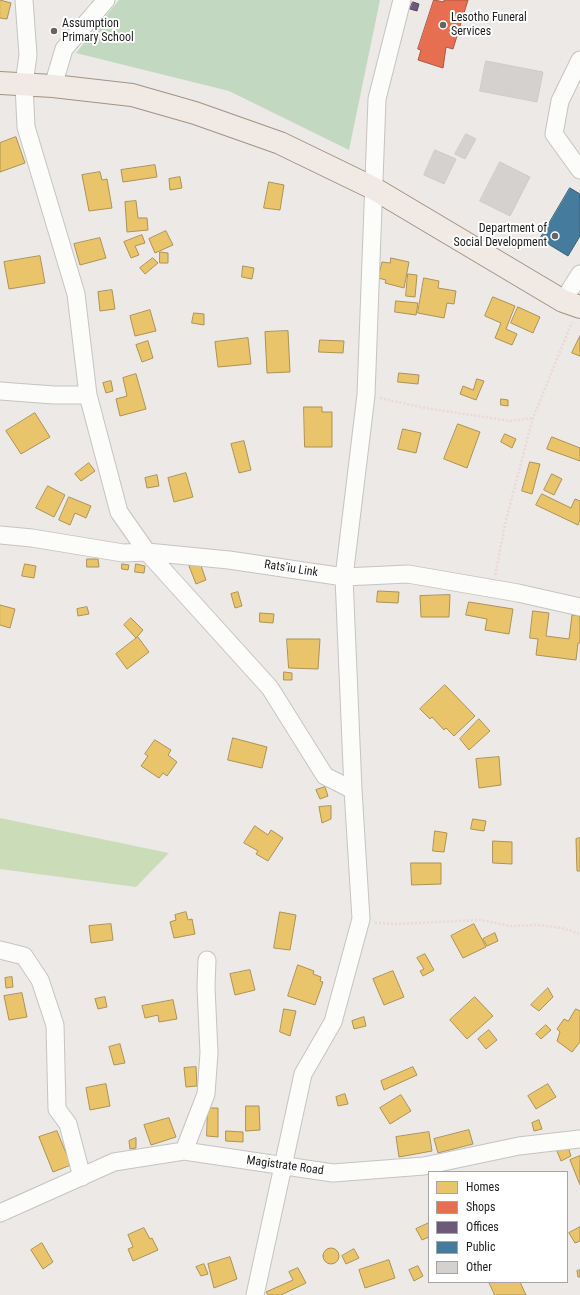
<!DOCTYPE html>
<style>
body{margin:0}
#map{position:relative;width:580px;height:1295px;overflow:hidden;background:#ece9e6;font-family:"Roboto Condensed",sans-serif}
canvas{display:block}
.legend{position:absolute;left:428px;top:1171px;width:140px;height:112px;box-sizing:border-box;background:#fff;border:1px solid #a5a5a5;margin:0;padding:5px 7px;list-style:none;font-size:12px;color:#1e1e1e}
.legend li{display:flex;align-items:center;gap:8px;height:20px}
.legend b{width:20px;border:1px solid #a5a5a5}
</style>
<div id="map">
<canvas width="580" height="1295"></canvas>
<ul class="legend">
<li><b style="height:11px;background:#e9c46a"></b>Homes</li>
<li><b style="height:11px;background:#e76f51"></b>Shops</li>
<li><b style="height:11px;background:#6d597a"></b>Offices</li>
<li><b style="height:11px;background:#457b9d"></b>Public</li>
<li><b style="height:11px;background:#d4d1cf"></b>Other</li>
</ul>
</div>
<script>
const ctx = document.querySelector('canvas').getContext('2d');
ctx.lineJoin = 'round';
function fill(path, color) { ctx.fillStyle = color; ctx.fill(path, 'evenodd'); }
function stroke(path, color, width, dash) { ctx.strokeStyle = color; ctx.lineWidth = width; ctx.lineCap = dash ? 'butt' : 'round'; ctx.setLineDash(dash || []); ctx.stroke(path); }
function drawText(font, color, halo, rows, align = 'center') {
  ctx.font = font + ' "Roboto Condensed",sans-serif'; ctx.lineWidth = 4; ctx.setLineDash([]); ctx.textBaseline = 'middle'; ctx.strokeStyle = halo; ctx.fillStyle = color; for (const [text, x, y, turn = 0] of rows) {
    ctx.save(); ctx.translate(x, y); ctx.rotate((+turn || 0) * Math.PI / 180); ctx.textAlign = isNaN(turn) ? turn : align; if (halo) ctx.strokeText(text, 0, 0); ctx.fillText(text, 0, 0); ctx.restore();
  }
}
fill(new Path2D(`
 M 0,818 L 169,853 L 136,887 L 0,869 Z`), '#cbdcb9');
fill(new Path2D(`
 M 119,0 L 380,0 L 349,150 L 229,91 L 76,53 Z`), '#c3d8c1');
const homes = new Path2D(`
 M 0,0 L 11,3 L 7,19 L 0,18 Z
 M 16,137 L 25,163 L 0,172 L 0,143 Z
 M 155,165 L 157,177 L 123,182 L 121,170 Z
 M 100,172 L 102,180 L 107,179 L 112,208 L 89,211 L 82,175 Z
 M 180,177 L 182,188 L 170,190 L 169,179 Z
 M 269,182 L 284,185 L 280,210 L 264,208 Z
 M 136,201 L 138,218 L 147,218 L 148,230 L 127,232 L 125,202 Z
 M 166,231 L 173,245 L 155,253 L 149,239 Z
 M 142,235 L 145,243 L 135,246 L 139,255 L 131,258 L 124,242 Z
 M 100,238 L 106,258 L 80,265 L 74,244 Z
 M 160,252 L 168,253 L 168,263 L 160,263 Z
 M 40,256 L 45,283 L 9,289 L 4,262 Z
 M 153,258 L 158,263 L 145,274 L 140,268 Z
 M 391,258 L 409,262 L 404,288 L 385,283 L 386,280 L 378,278 L 382,262 L 390,263 Z
 M 243,266 L 254,268 L 252,279 L 242,277 Z
 M 408,274 L 417,275 L 415,297 L 406,296 Z
 M 424,278 L 439,281 L 438,288 L 456,291 L 454,304 L 447,303 L 444,318 L 418,313 Z
 M 112,290 L 115,309 L 100,311 L 98,292 Z
 M 493,297 L 515,306 L 506,329 L 517,334 L 512,345 L 495,338 L 501,323 L 485,316 Z
 M 396,301 L 418,303 L 416,315 L 395,312 Z
 M 518,307 L 540,317 L 533,333 L 511,323 Z
 M 150,310 L 156,331 L 135,336 L 130,316 Z
 M 194,313 L 204,314 L 204,325 L 192,323 Z
 M 288,331 L 290,372 L 267,373 L 265,332 Z
 M 580,336 L 580,356 L 572,353 Z
 M 248,338 L 251,364 L 218,367 L 215,342 Z
 M 320,340 L 344,341 L 343,353 L 319,352 Z
 M 148,341 L 153,358 L 142,362 L 136,345 Z
 M 399,373 L 419,375 L 418,384 L 398,382 Z
 M 136,374 L 146,409 L 120,416 L 116,399 L 127,396 L 123,378 Z
 M 477,379 L 484,381 L 476,400 L 460,394 L 463,386 L 473,390 Z
 M 111,381 L 113,391 L 106,393 L 103,383 Z
 M 501,399 L 508,400 L 508,406 L 501,405 Z
 M 304,407 L 322,407 L 322,412 L 332,412 L 332,447 L 305,447 Z
 M 35,413 L 50,437 L 21,454 L 6,431 Z
 M 458,424 L 480,432 L 467,468 L 444,459 Z
 M 403,429 L 421,433 L 416,453 L 398,449 Z
 M 505,434 L 516,439 L 512,448 L 501,442 Z
 M 552,437 L 580,448 L 580,461 L 547,449 Z
 M 244,441 L 251,470 L 239,473 L 231,444 Z
 M 530,462 L 540,464 L 532,494 L 522,491 Z
 M 89,463 L 95,471 L 81,481 L 75,474 Z
 M 186,473 L 193,497 L 174,502 L 168,478 Z
 M 552,474 L 562,479 L 554,495 L 544,490 Z
 M 157,475 L 159,486 L 147,488 L 145,478 Z
 M 48,486 L 65,495 L 54,517 L 36,508 Z
 M 542,494 L 571,508 L 575,499 L 580,501 L 580,520 L 578,525 L 536,505 Z
 M 69,497 L 91,506 L 86,518 L 75,513 L 70,525 L 59,520 Z
 M 87,559 L 98,559 L 99,567 L 87,567 Z
 M 200,563 L 206,580 L 196,584 L 189,566 Z
 M 25,564 L 36,566 L 34,578 L 22,576 Z
 M 122,564 L 129,565 L 128,570 L 122,569 Z
 M 136,564 L 145,566 L 144,573 L 135,572 Z
 M 378,591 L 399,592 L 398,603 L 377,602 Z
 M 238,592 L 242,606 L 235,608 L 231,594 Z
 M 450,595 L 449,617 L 421,617 L 420,596 Z
 M 469,602 L 513,609 L 509,634 L 485,630 L 487,619 L 466,615 Z
 M 0,605 L 15,609 L 10,628 L 0,625 Z
 M 87,607 L 89,614 L 78,616 L 77,609 Z
 M 533,611 L 549,613 L 546,636 L 569,639 L 572,615 L 580,616 L 580,643 L 578,643 L 576,660 L 536,655 L 538,639 L 530,638 Z
 M 260,613 L 274,614 L 273,623 L 260,622 Z
 M 131,618 L 143,630 L 136,638 L 124,625 Z
 M 138,637 L 149,652 L 127,669 L 116,654 Z
 M 287,639 L 320,639 L 318,669 L 289,668 Z
 M 284,672 L 292,673 L 292,680 L 284,680 Z
 M 445,685 L 475,716 L 454,736 L 446,728 L 444,730 L 432,717 L 430,719 L 420,709 Z
 M 479,719 L 490,731 L 469,750 L 460,739 Z
 M 233,738 L 267,747 L 262,768 L 228,760 Z
 M 155,740 L 171,750 L 168,755 L 177,762 L 167,776 L 163,773 L 159,778 L 141,766 L 148,756 L 145,754 Z
 M 499,757 L 501,785 L 479,788 L 476,759 Z
 M 325,787 L 328,796 L 320,799 L 316,790 Z
 M 331,806 L 331,819 L 322,823 L 319,807 Z
 M 473,819 L 486,821 L 484,831 L 471,829 Z
 M 255,826 L 268,835 L 271,830 L 283,838 L 268,861 L 256,854 L 258,851 L 244,843 Z
 M 435,831 L 447,833 L 444,852 L 433,851 Z
 M 580,838 L 580,871 L 577,871 L 576,839 Z
 M 493,841 L 512,842 L 512,864 L 493,863 Z
 M 411,863 L 441,863 L 441,884 L 412,885 Z
 M 186,912 L 188,920 L 192,919 L 195,934 L 174,938 L 170,922 L 176,920 L 175,915 Z
 M 280,912 L 296,915 L 290,950 L 274,948 Z
 M 111,924 L 113,940 L 91,943 L 89,926 Z
 M 474,924 L 486,947 L 463,958 L 451,936 Z
 M 495,933 L 498,941 L 487,946 L 483,939 Z
 M 425,954 L 434,970 L 423,976 L 420,971 L 424,969 L 417,958 Z
 M 298,965 L 314,971 L 313,974 L 321,977 L 320,981 L 323,982 L 315,1005 L 288,996 Z
 M 250,970 L 255,990 L 235,995 L 230,974 Z
 M 393,971 L 404,997 L 384,1005 L 373,979 Z
 M 12,977 L 13,987 L 6,988 L 5,978 Z
 M 548,988 L 553,997 L 539,1011 L 531,1005 Z
 M 22,993 L 27,1017 L 9,1020 L 4,996 Z
 M 105,997 L 107,1007 L 98,1009 L 95,999 Z
 M 475,997 L 493,1016 L 467,1039 L 450,1020 Z
 M 173,1000 L 177,1019 L 159,1022 L 158,1015 L 145,1018 L 142,1006 Z
 M 284,1009 L 296,1011 L 290,1036 L 280,1032 Z
 M 576,1009 L 580,1011 L 580,1042 L 572,1052 L 557,1041 L 560,1032 L 557,1029 L 564,1019 L 568,1021 Z
 M 364,1017 L 366,1026 L 354,1029 L 352,1021 Z
 M 546,1025 L 551,1030 L 541,1039 L 536,1034 Z
 M 489,1030 L 497,1040 L 486,1049 L 478,1039 Z
 M 120,1044 L 125,1063 L 114,1065 L 109,1047 Z
 M 196,1067 L 197,1086 L 186,1087 L 184,1068 Z
 M 413,1067 L 417,1075 L 384,1090 L 381,1081 Z
 M 106,1084 L 110,1106 L 90,1110 L 86,1088 Z
 M 548,1084 L 556,1097 L 536,1109 L 528,1096 Z
 M 345,1094 L 348,1104 L 338,1106 L 336,1097 Z
 M 401,1095 L 411,1111 L 390,1124 L 380,1108 Z
 M 246,1106 L 259,1106 L 260,1130 L 246,1131 Z
 M 208,1108 L 218,1108 L 218,1137 L 207,1136 Z
 M 169,1118 L 176,1137 L 151,1145 L 144,1125 Z
 M 539,1120 L 542,1129 L 534,1131 L 532,1123 Z
 M 469,1130 L 473,1144 L 438,1153 L 434,1139 Z
 M 57,1131 L 71,1165 L 53,1172 L 39,1137 Z
 M 226,1131 L 243,1132 L 243,1142 L 226,1141 Z
 M 429,1132 L 432,1151 L 399,1157 L 396,1137 Z
 M 136,1138 L 136,1148 L 130,1149 L 129,1141 Z
 M 568,1147 L 571,1156 L 561,1161 L 557,1151 Z
 M 580,1156 L 580,1185 L 570,1160 Z
 M 429,1223 L 429,1237 L 422,1240 L 416,1229 Z
 M 580,1227 L 580,1241 L 575,1243 L 569,1233 Z
 M 144,1228 L 150,1239 L 152,1238 L 158,1250 L 133,1261 L 128,1249 L 133,1247 L 128,1235 Z
 M 42,1243 L 53,1262 L 43,1269 L 31,1250 Z
 M323 1256a8 8 0 1 1 16 0a8 8 0 1 1-16 0Z
 M 354,1249 L 359,1258 L 346,1264 L 342,1256 Z
 M 230,1257 L 237,1279 L 214,1288 L 208,1264 Z
 M 389,1260 L 395,1278 L 365,1288 L 359,1270 Z
 M 204,1264 L 208,1274 L 201,1276 L 196,1267 Z
 M 418,1266 L 423,1276 L 414,1281 L 409,1270 Z
 M 298,1268 L 306,1283 L 281,1295 L 268,1295 L 266,1292 L 293,1280 L 289,1272 Z
 M 580,1270 L 580,1277 L 578,1277 L 577,1271 Z
 M 489,1282 L 520,1282 L 526,1295 L 495,1295 Z`);
fill(homes, '#e9c46a');
stroke(homes, '#ac9253', 1);
const shops = new Path2D(`
 M 434,0 L 444,2 L 444,0 L 468,0 L 453,49 L 446,47 L 443,68 L 418,60 L 421,50 L 418,49 Z`);
fill(shops, '#e76f51');
stroke(shops, '#ab5742', 1);
const offices = new Path2D(`
 M 413,2 L 419,4 L 417,11 L 410,9 Z`);
fill(offices, '#6d597a');
stroke(offices, '#55475e', 1);
const public = new Path2D(`
 M 570,188 L 580,194 L 580,236 L 568,256 L 540,239 Z`);
fill(public, '#457b9d');
stroke(public, '#395f77', 1);
const building = new Path2D(`
 M 486,61 L 543,72 L 537,102 L 480,91 Z
 M 466,134 L 476,139 L 465,159 L 455,154 Z
 M 435,150 L 456,159 L 444,184 L 424,175 Z
 M 500,162 L 530,177 L 510,216 L 480,201 Z`);
fill(building, '#d4d1cf');
stroke(building, '#cfcac7', 1);
const minor = new Path2D(`
 M 24,0 L 28,55 L 24,84 L 26,127 L 76,294 L 88,395 L 119,512 L 147,552 L 270,688 L 325,776 L 353,790
 M 580,60 L 560,101 L 554,134 L 580,170
 M 53,86 L 64,49 L 106,0
 M 563,301 L 580,274
 M 0,391 L 54,395 L 88,395
 M 0,535 L 32,538 L 123,553 L 147,552 L 229,560 L 344,577 L 408,574 L 518,593 L 580,607
 M 0,950 L 24,956 L 40,980 L 55,1025 L 57,1109 L 68,1124 L 82,1177
 M 184,1151 L 206,1094 L 209,1053 L 206,987 L 207,960
 M 0,1213 L 114,1162 L 184,1151 L 333,1173 L 424,1166 L 519,1146 L 580,1139
 M 255,1295 L 303,1074 L 333,1022 L 361,919 L 353,790 L 344,577 L 366,395 L 377,99 L 402,0`);
const major = new Path2D(`
 M 0,83 L 53,86 L 132,95 L 195,113 L 280,143 L 373,188 L 563,301 L 580,307`);
stroke(minor, '#c5c4c2', 19);
stroke(major, '#a29382', 24);
stroke(new Path2D(`
 M 380,398 L 425,408 L 511,421 L 533,418
 M 495,575 L 506,520 L 533,418 L 572,322
 M 375,923 L 394,924 L 481,920 L 511,926 L 539,925 L 562,928 L 580,934`), '#ebd8d8', 2.5, [2, 2]);
stroke(minor, '#fcfcfb', 17);
stroke(major, '#f1e9e3', 22);
for (const [x, y, r, color] of [
 [443,25,4,"#666564"],
 [54,31,4,"#666564"],
 [555,236,4,"#666564"]
]) { const dot = new Path2D(); dot.arc(x, y, r, 0, 2 * Math.PI); ctx.fillStyle = color; ctx.fill(dot); stroke(dot, '#fff', 1.5); }
drawText('12px', '#1e1e1e', '#fff', [
 ["Lesotho Funeral",451,18],
 ["Services",451,32],
 ["Assumption",62,24],
 ["Primary School",62,38],
 ["Department of",547,229,"right"],
 ["Social Development",547,243,"right"]
], 'left');
drawText('12px', '#1e1e1e', '#fff', [
 ["Rats'iu Link",291,569,9],
 ["Magistrate Road",285,1166,8]
]);
</script>
